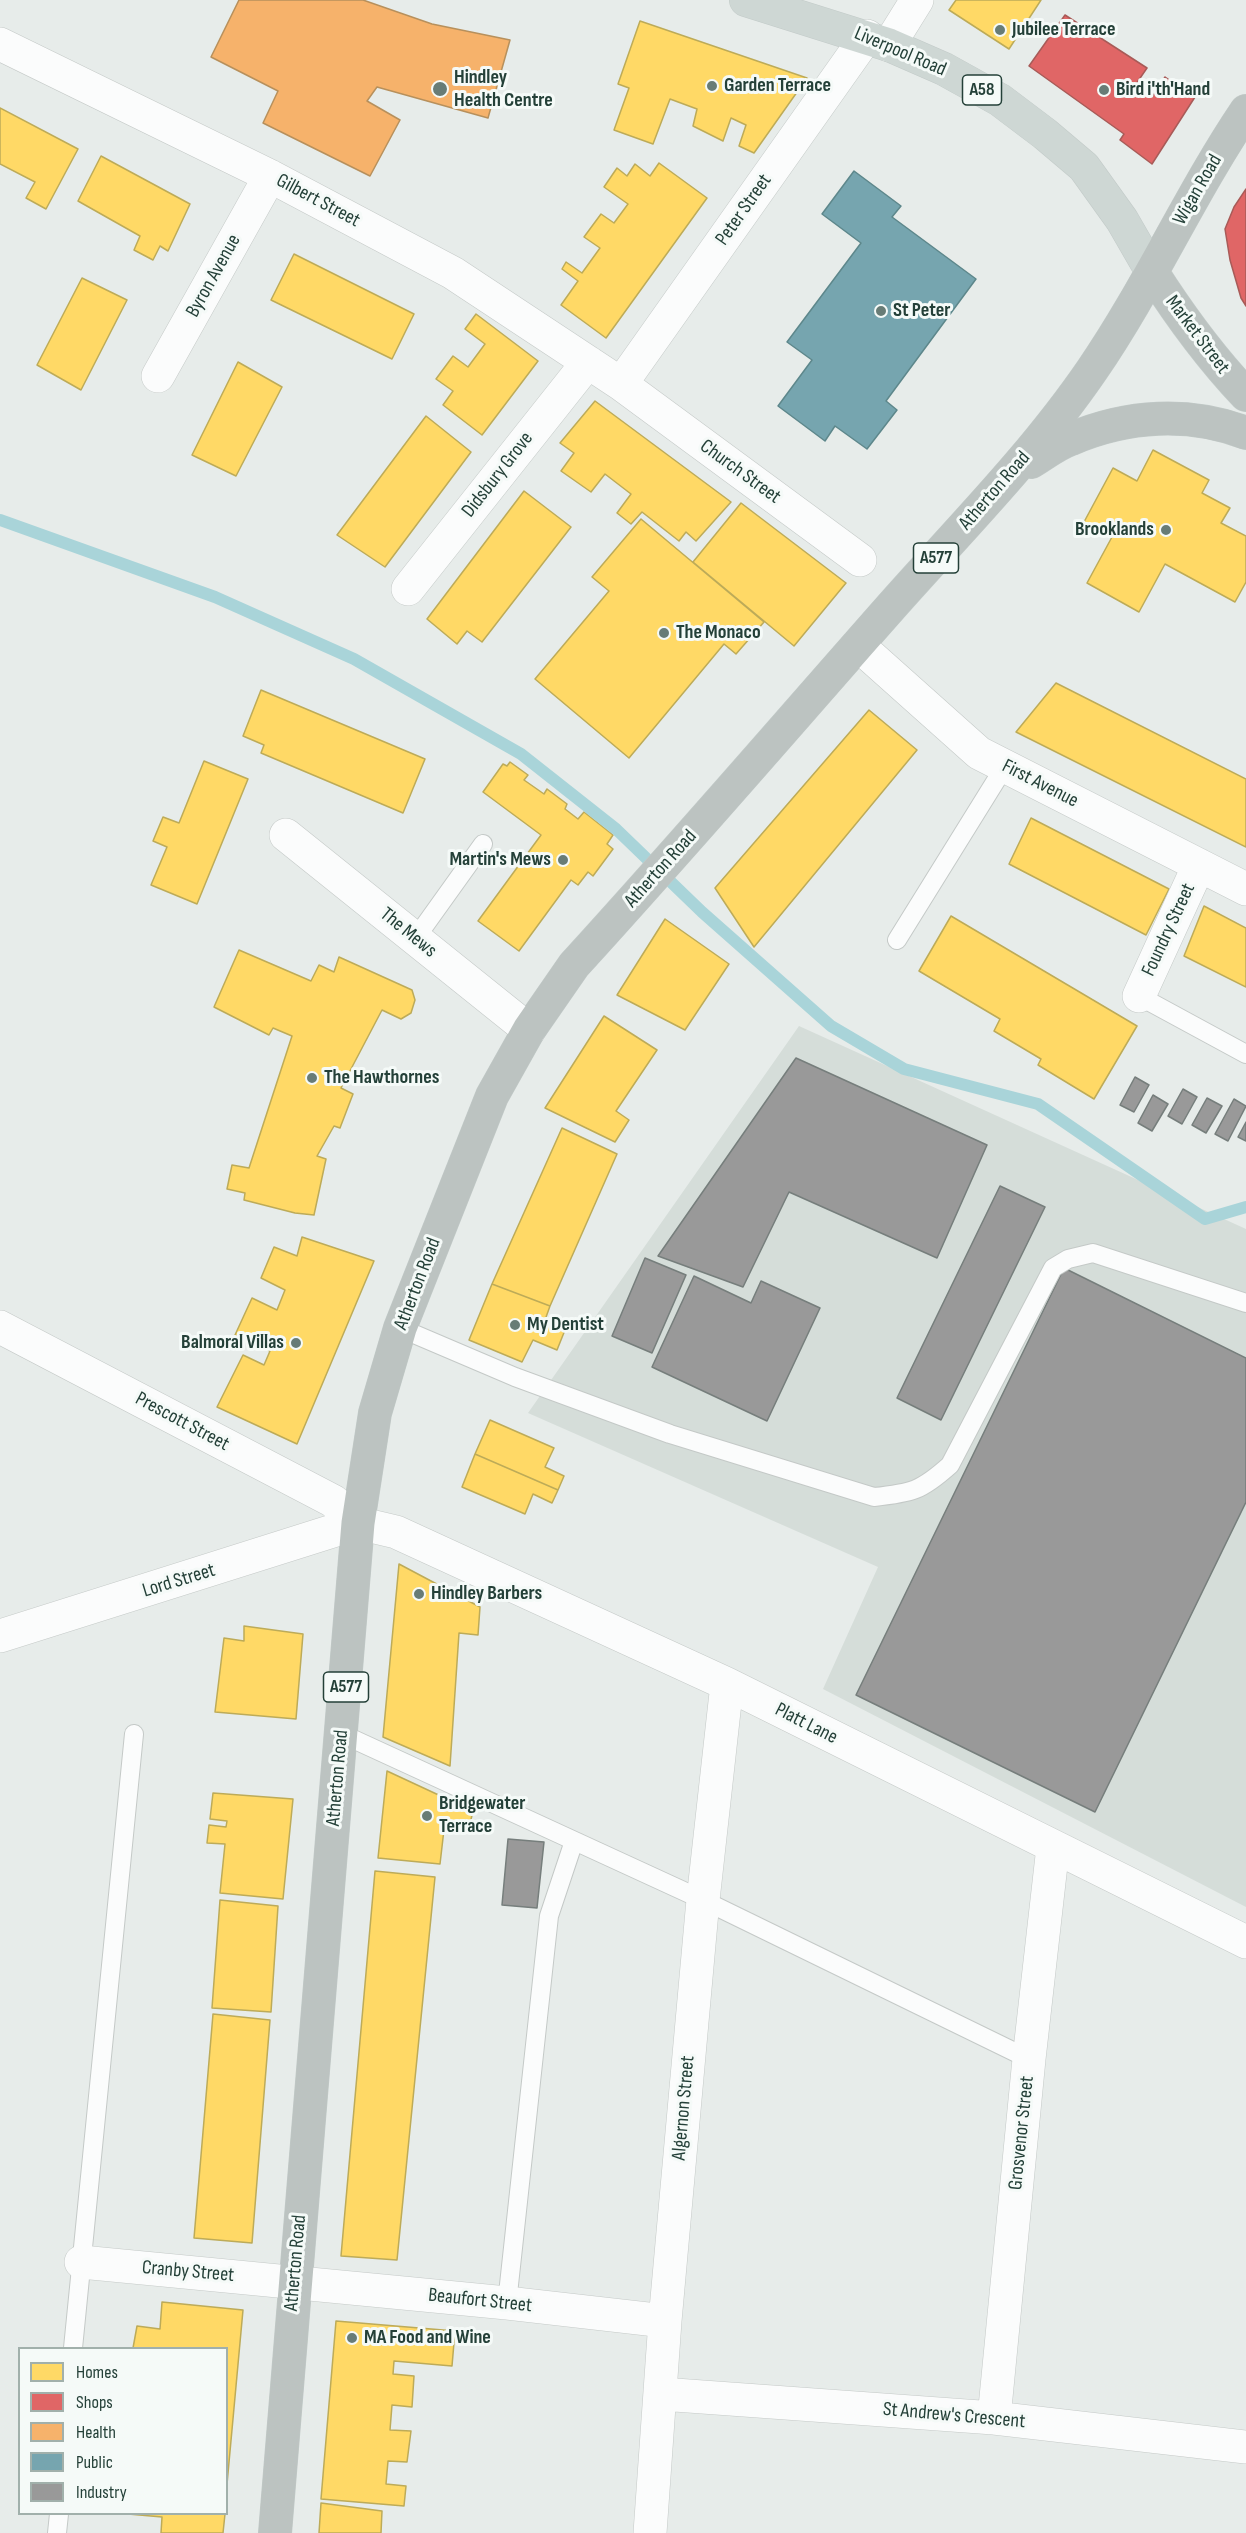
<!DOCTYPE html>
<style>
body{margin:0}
#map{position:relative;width:1246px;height:2533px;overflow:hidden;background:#e7ecea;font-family:"Sofia Sans Condensed",sans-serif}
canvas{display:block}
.legend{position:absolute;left:18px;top:2347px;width:210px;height:168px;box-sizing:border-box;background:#f5faf8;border:2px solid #a1b0ab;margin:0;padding:8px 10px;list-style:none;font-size:18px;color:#244038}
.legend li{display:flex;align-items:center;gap:12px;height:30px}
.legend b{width:30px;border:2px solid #a1b0ab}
</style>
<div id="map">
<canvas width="1246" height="2533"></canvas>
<ul class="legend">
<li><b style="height:16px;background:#ffd966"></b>Homes</li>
<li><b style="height:16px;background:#e06666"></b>Shops</li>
<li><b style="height:16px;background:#f6b26b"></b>Health</li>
<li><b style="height:16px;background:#76a5af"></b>Public</li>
<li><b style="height:16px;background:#999"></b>Industry</li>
</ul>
</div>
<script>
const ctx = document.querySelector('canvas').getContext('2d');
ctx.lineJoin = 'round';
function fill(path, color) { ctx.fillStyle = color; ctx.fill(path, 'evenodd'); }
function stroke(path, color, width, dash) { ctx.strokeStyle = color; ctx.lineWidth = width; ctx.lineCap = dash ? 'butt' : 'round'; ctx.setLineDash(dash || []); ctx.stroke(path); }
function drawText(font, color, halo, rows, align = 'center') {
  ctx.font = font + ' "Sofia Sans Condensed",sans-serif'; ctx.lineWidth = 6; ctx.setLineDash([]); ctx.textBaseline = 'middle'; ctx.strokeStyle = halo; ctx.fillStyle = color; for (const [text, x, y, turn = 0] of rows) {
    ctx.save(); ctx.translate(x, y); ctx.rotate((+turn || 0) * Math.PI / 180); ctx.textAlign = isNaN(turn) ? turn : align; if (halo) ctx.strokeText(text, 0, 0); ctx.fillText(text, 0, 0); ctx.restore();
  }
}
fill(new Path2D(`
 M 799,1026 L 1246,1229 L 1246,1907 L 823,1689 L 878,1567 L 528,1413 Z`), '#d5ddd9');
const homes = new Path2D(`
 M 956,0 L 1041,0 L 1009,49 L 949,10 Z
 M 640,21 L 807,78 L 754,153 L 739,146 L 746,125 L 731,118 L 723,141 L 693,126 L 697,109 L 670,99 L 653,144 L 614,130 L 629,88 L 618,84 Z
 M 0,108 L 78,149 L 46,209 L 26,198 L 35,182 L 0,164 Z
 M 101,156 L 190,204 L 168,251 L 160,246 L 153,260 L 134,250 L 140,236 L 78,201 Z
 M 659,163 L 707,198 L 606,338 L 561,305 L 578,281 L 562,269 L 566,262 L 582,273 L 600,248 L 584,237 L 601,214 L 614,223 L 628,204 L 604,187 L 617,168 L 627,176 L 635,164 L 650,176 Z
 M 294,254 L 414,314 L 392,359 L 271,300 Z
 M 82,278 L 127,300 L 81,390 L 37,365 Z
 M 476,314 L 538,361 L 482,435 L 443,405 L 453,391 L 436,379 L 453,356 L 468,367 L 485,344 L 465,329 Z
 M 238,362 L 282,387 L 236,476 L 192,455 Z
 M 595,401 L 731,502 L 696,541 L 686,532 L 679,541 L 642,512 L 631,524 L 617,513 L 631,494 L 605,474 L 591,492 L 561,471 L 574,453 L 560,443 Z
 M 426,416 L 471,452 L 385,567 L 337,535 Z
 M 1153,450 L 1209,480 L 1202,493 L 1230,508 L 1221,523 L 1246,536 L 1246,582 L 1235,602 L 1165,564 L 1139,612 L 1087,583 L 1112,537 L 1084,522 L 1113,468 L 1137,481 Z
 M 524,491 L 571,527 L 482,642 L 467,631 L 457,644 L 427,619 Z
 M 741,503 L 846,583 L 794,646 L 693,562 Z
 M 641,519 L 764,622 L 736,654 L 724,644 L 629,758 L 535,679 L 609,591 L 592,577 Z
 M 1056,683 L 1246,779 L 1246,847 L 1016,732 Z
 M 261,690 L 425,759 L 403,813 L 261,753 L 264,745 L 243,736 Z
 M 869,710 L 917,750 L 754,947 L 715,888 Z
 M 204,761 L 248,779 L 197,904 L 151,885 L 167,847 L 153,841 L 163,817 L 179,823 Z
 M 510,762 L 528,775 L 524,780 L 544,794 L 547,789 L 567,804 L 565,809 L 578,819 L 584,812 L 613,835 L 607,844 L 613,849 L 593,876 L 588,872 L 578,885 L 571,880 L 519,951 L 478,921 L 541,835 L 483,792 L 503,764 L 507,766 Z
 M 1031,818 L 1169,889 L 1146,935 L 1009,864 Z
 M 1204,906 L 1246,928 L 1246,987 L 1184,956 Z
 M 951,916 L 1137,1026 L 1094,1099 L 1038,1065 L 1041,1059 L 994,1031 L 1000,1019 L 919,971 Z
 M 665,919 L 729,964 L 685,1030 L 617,995 Z
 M 239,950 L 311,981 L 319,965 L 334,972 L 339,957 L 412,990 L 415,1000 L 411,1013 L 401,1019 L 382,1010 L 341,1088 L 353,1094 L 340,1128 L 334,1126 L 317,1156 L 326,1159 L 314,1215 L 295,1213 L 244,1200 L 245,1193 L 227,1189 L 232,1165 L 249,1168 L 292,1036 L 273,1028 L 269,1035 L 214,1007 Z
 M 604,1016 L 657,1050 L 616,1111 L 629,1120 L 615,1142 L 545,1108 Z
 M 562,1128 L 617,1154 L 550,1306 L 492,1284 Z
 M 302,1237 L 374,1261 L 297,1444 L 217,1407 L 243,1355 L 264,1365 L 270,1351 L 235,1335 L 252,1298 L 277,1310 L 285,1290 L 261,1278 L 274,1247 L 297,1256 Z
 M 492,1284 L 550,1306 L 545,1320 L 565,1330 L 557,1350 L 533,1340 L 522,1362 L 469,1340 Z
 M 490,1420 L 554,1448 L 545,1467 L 564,1476 L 558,1490 L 475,1454 Z
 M 475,1454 L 558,1490 L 552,1503 L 533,1494 L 525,1514 L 462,1487 Z
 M 399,1564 L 480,1607 L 478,1635 L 459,1633 L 450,1766 L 383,1737 Z
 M 244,1626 L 303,1634 L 296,1719 L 215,1712 L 224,1638 L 244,1641 Z
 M 387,1771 L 473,1811 L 468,1832 L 445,1821 L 440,1864 L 378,1858 Z
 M 213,1793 L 293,1799 L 283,1899 L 220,1893 L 225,1844 L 207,1843 L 209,1825 L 226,1827 L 227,1821 L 210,1819 Z
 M 375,1871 L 435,1877 L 397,2260 L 341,2256 Z
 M 220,1900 L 278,1906 L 271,2012 L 212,2008 Z
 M 213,2014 L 270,2020 L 252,2243 L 194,2238 Z
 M 162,2302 L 243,2310 L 226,2495 L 226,2348 L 133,2348 L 137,2326 L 160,2329 Z
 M 336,2321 L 455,2331 L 452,2366 L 394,2361 L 393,2374 L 414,2376 L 412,2407 L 392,2405 L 390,2430 L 411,2431 L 407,2462 L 388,2461 L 386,2484 L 406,2486 L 404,2506 L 321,2499 Z
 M 321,2503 L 382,2511 L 381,2533 L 319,2533 Z
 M 128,2514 L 225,2514 L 223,2533 L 161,2533 L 162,2517 Z`);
fill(homes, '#ffd966');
stroke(homes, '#bdab58', 1.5);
const shops = new Path2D(`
 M 1065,15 L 1147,68 L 1136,84 L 1153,96 L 1165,77 L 1195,97 L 1152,164 L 1120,140 L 1124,134 L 1029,66 Z
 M 1246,189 L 1246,306 L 1241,298 L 1230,260 L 1225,229 L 1234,207 Z`);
fill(shops, '#e06666');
stroke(shops, '#a85b58', 1.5);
const health = new Path2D(`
 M 239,0 L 363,0 L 432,24 L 510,40 L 488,118 L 377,87 L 367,101 L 400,120 L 370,176 L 263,123 L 278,91 L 211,57 Z`);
fill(health, '#f6b26b');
stroke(health, '#b7905c', 1.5);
const public = new Path2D(`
 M 854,171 L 901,206 L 892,217 L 976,279 L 886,401 L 897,410 L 867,449 L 835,426 L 825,441 L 778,406 L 812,360 L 787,342 L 861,243 L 822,214 Z`);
fill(public, '#76a5af');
stroke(public, '#5d878b', 1.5);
const industry = new Path2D(`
 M 796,1058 L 987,1145 L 937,1258 L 789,1192 L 743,1287 L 658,1256 Z
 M 1135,1077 L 1149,1085 L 1134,1112 L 1120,1105 Z
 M 1183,1089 L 1197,1097 L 1182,1124 L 1168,1116 Z
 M 1153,1095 L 1168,1104 L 1152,1131 L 1138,1123 Z
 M 1207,1098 L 1222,1106 L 1206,1133 L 1192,1125 Z
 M 1234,1099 L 1246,1106 L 1228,1141 L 1215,1134 Z
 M 1246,1122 L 1246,1141 L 1238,1137 Z
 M 1000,1186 L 1045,1207 L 941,1420 L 897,1398 Z
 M 645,1258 L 686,1275 L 652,1353 L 612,1336 Z
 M 1064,1268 L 1246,1358 L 1246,1502 L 1095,1812 L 856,1695 Z
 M 694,1276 L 751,1303 L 761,1281 L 820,1308 L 767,1421 L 652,1367 Z
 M 508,1839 L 544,1842 L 537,1908 L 502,1905 Z`);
fill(industry, '#999');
stroke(industry, '#767e7c', 1.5);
stroke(new Path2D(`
 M 0,520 L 215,597 L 354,659 L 521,754 L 616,829 L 702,912 L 831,1026 L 904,1069 L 1038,1104 L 1205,1219 L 1246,1207`), '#a9d4d9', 12);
const lane = new Path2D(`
 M 415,939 L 483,844
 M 897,940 L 1005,766
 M 1139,996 L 1246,1054
 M 400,1328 L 515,1377 L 670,1434 L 874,1497 C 912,1493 921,1491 950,1465 L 1053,1268 L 1068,1259 L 1093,1253 L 1246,1303
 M 342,1734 L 703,1900 L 1029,2059
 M 507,2303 L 549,1916 L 574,1841
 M 73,2348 L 134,1734
 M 57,2533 L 59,2514`);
const street = new Path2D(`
 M 0,44 L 270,176 L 453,273 L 621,384 L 860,560
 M 889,45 L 917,0
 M 158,376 L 270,176
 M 621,384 L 867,36
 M 408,589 L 588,362
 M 858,645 L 979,753 L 1246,889
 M 286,835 L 529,1030
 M 1139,996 L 1199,865
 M 0,1327 L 333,1501 L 358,1523 L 396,1532 L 727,1684 L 1246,1942
 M 0,1636 L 358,1523
 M 81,2262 L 507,2303 L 665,2321
 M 661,2394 L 994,2418 L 1246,2447
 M 994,2418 L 1029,2059 L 1053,1847
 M 650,2533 L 665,2321 L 703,1900 L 727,1684`);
const primary = new Path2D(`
 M 746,0 L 889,45 L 944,69 L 1000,100 L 1045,134 L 1084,167 L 1122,220 L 1152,272`);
const highway = new Path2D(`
 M 1152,272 C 1180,316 1210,357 1246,395
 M 1031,462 C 1044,454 1057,444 1071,439 C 1127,415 1189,411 1246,433
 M 275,2533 L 358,1523 L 375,1413 L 400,1328 L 492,1096 L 529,1030 L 574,965 C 681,848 785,727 890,608 C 959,530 1033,456 1092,370 C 1149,287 1190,194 1246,111`);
stroke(lane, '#c4c9c7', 20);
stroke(street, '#c4c9c7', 34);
stroke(primary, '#c2cac8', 34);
stroke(highway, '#c2cac8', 34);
stroke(lane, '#fbfcfc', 18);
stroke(street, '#fbfcfc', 33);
stroke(primary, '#ced7d4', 33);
stroke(highway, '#bcc3c1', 33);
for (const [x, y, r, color] of [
 [1000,30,6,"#687c76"],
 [712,86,6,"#687c76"],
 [440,89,8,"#687c76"],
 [1104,90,6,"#687c76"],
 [881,311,6,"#687c76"],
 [1166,530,6,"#687c76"],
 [664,633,6,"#687c76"],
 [563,860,6,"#687c76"],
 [312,1078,6,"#687c76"],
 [515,1325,6,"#687c76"],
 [296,1343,6,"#687c76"],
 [419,1594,6,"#687c76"],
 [427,1816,6,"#687c76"],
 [352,2338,6,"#687c76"]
]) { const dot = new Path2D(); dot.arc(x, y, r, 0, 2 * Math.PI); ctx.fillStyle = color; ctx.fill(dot); stroke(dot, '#f5faf8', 2); }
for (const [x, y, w] of [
 [982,90,39],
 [936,558,45],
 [346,1687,45]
]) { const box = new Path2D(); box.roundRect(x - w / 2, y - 15, w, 30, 4.5); ctx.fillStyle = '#f5faf8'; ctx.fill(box); stroke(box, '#244038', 1.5); }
drawText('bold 18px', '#244038', null, [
 ["A58",982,90],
 ["A577",936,558],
 ["A577",346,1687]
]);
drawText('bold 20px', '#244038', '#f5faf8', [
 ["Jubilee Terrace",1012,30],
 ["Hindley",454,78],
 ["Health Centre",454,101],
 ["Garden Terrace",724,86],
 ["Bird i'th'Hand",1116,90],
 ["St Peter",893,311],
 ["Brooklands",1154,530,"right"],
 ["The Monaco",676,633],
 ["Martin's Mews",551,860,"right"],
 ["The Hawthornes",324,1078],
 ["My Dentist",527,1325],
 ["Balmoral Villas",284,1343,"right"],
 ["Hindley Barbers",431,1594],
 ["Bridgewater",439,1804],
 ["Terrace",439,1827],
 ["MA Food and Wine",364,2338]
], 'left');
drawText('20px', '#244038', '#f5faf8', [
 ["Liverpool Road",900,52,23],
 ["Wigan Road",1198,190,-60],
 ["Gilbert Street",318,201,28],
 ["Peter Street",744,210,-55],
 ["Byron Avenue",214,276,-61],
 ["Market Street",1197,335,53],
 ["Church Street",740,472,36],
 ["Didsbury Grove",498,475,-52],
 ["Atherton Road",995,491,-49],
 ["First Avenue",1040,784,27],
 ["Atherton Road",661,869,-48],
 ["Foundry Street",1169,930,-65],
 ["The Mews",408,933,39],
 ["Atherton Road",418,1284,-69],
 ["Prescott Street",182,1422,28],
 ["Lord Street",179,1581,-17],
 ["Platt Lane",806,1724,27],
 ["Atherton Road",338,1778,-85],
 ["Algernon Street",684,2108,-85],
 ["Grosvenor Street",1022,2133,-84],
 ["Atherton Road",296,2263,-85],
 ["Cranby Street",188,2272,5],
 ["Beaufort Street",480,2301,6],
 ["St Andrew's Crescent",954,2416,5]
]);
</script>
